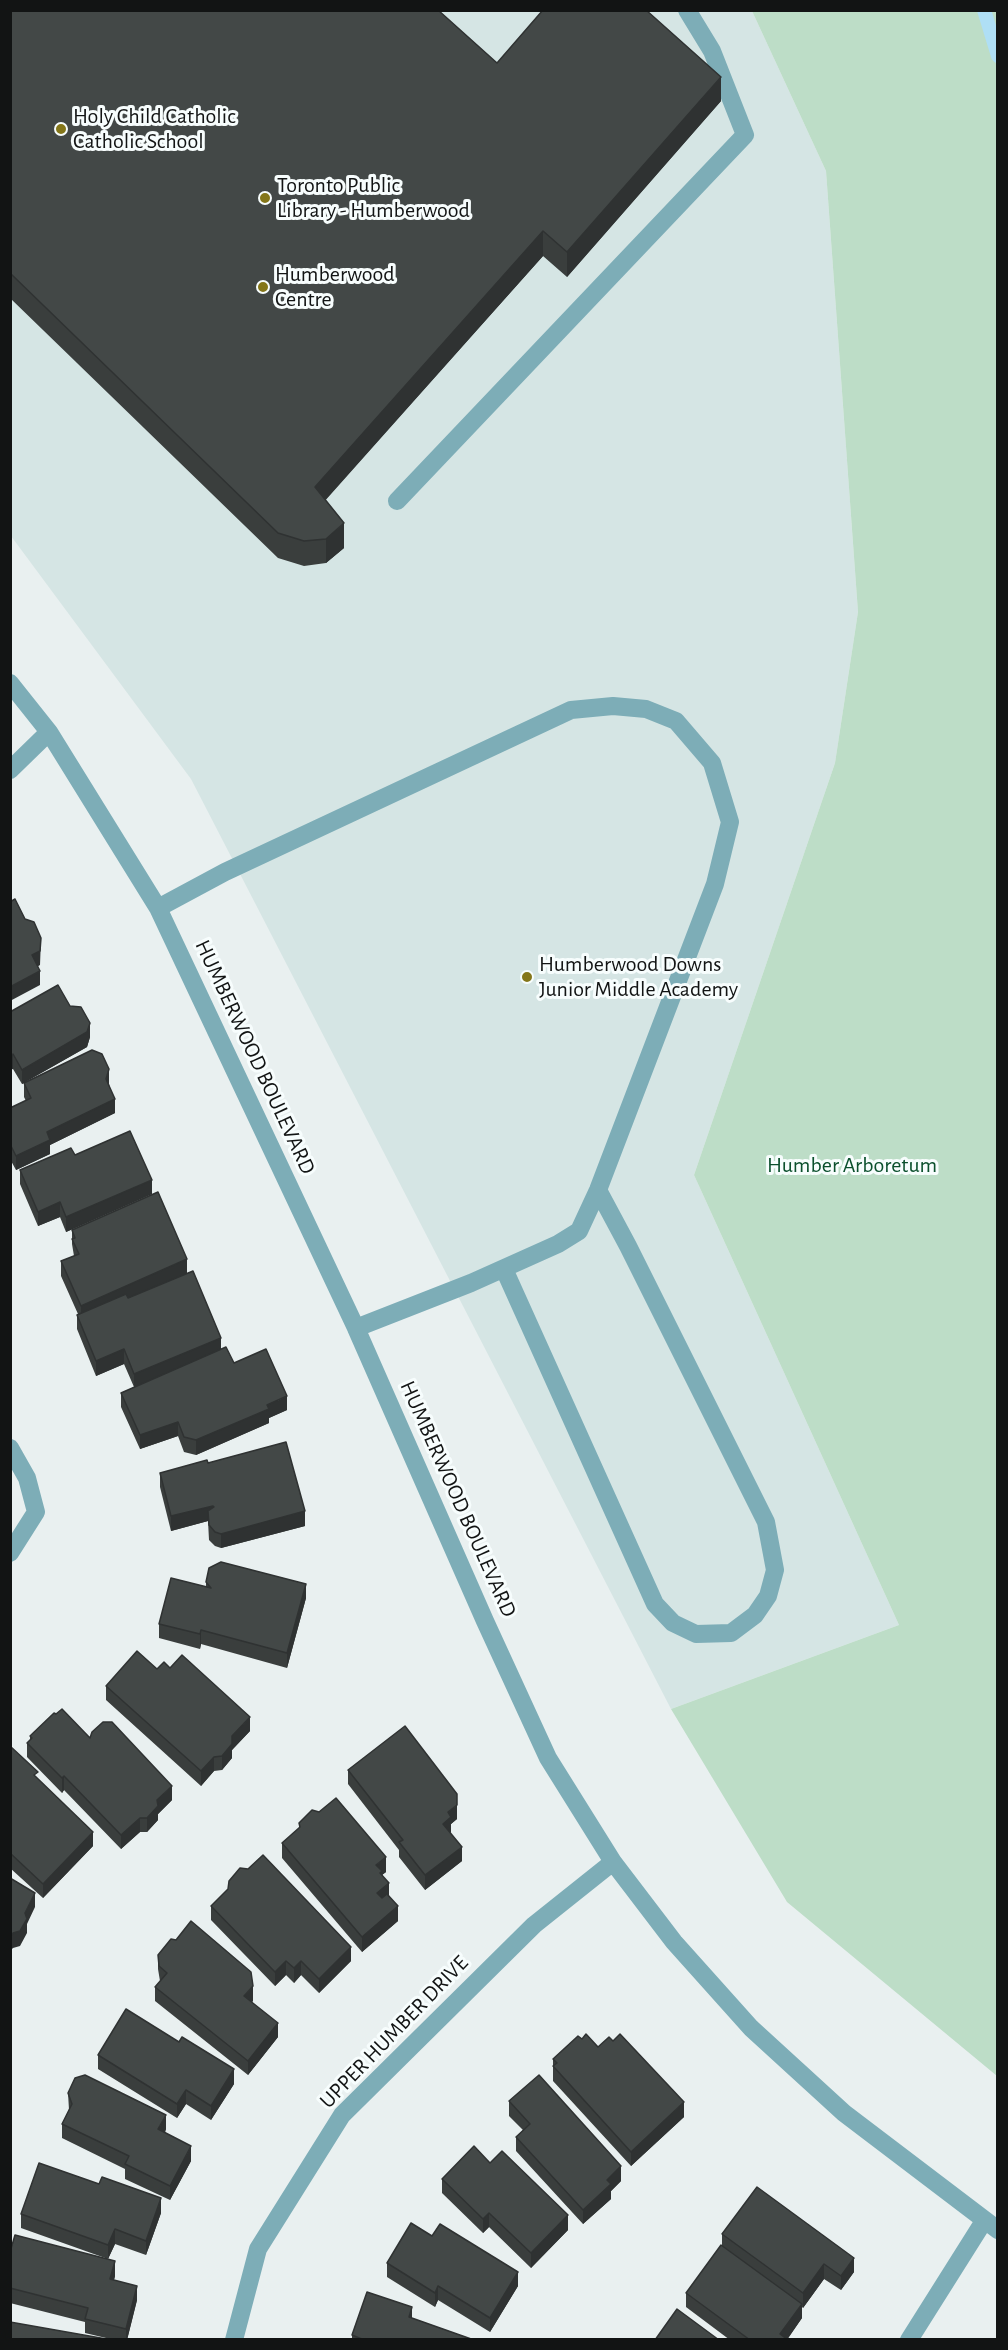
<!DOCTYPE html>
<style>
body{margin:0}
#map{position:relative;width:1008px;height:2350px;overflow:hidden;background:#e9f0f0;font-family:"Alegreya Sans",sans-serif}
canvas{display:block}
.frame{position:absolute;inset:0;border:12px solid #121414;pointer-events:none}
</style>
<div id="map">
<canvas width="1008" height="2350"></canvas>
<div class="frame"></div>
</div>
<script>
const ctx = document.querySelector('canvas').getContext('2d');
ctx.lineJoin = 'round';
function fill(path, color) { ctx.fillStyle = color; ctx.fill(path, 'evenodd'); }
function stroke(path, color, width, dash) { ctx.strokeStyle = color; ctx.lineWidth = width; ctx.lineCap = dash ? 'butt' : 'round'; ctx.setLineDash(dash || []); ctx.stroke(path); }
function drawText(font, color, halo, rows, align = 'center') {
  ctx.font = font + ' "Alegreya Sans",sans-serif'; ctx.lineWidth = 6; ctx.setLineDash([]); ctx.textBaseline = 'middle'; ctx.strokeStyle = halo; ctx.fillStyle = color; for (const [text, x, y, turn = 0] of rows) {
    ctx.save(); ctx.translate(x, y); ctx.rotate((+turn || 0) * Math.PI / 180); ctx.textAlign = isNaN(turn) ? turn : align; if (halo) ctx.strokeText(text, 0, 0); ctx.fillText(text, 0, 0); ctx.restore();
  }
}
fill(new Path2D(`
 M 10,11 L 752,11 L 826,171 L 858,612 L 835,763 L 694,1175 L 899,1625 L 671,1709 L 191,779 L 11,536 Z`), '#d5e5e4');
fill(new Path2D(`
 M 752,11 L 997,11 L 997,2076 L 787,1902 L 671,1709 L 899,1625 L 694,1175 L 835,763 L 858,612 L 826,171 Z`), '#bdddc7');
stroke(new Path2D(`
 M 984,10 L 998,56`), '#afdff5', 14);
stroke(new Path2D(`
 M 397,501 L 745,135 L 712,51 L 687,10
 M 10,683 L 49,732 L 158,908 L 356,1328 L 485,1621 L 548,1758 L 613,1862 L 674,1942 L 751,2028 L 844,2113 L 998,2230
 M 10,770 L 49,732
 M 158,908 L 225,872 L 571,710 L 613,706 L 646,709 L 676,721 L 712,763 L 730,822 L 715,884 L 598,1190 L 579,1231 L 558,1244 L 471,1283 L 356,1328
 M 504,1269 L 655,1604 L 673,1623 L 696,1634 L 731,1633 L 755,1615 L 768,1596 L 775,1570 L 766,1522 L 628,1246 L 598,1190
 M 10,1448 L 27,1478 L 36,1512 L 10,1553
 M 234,2340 L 258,2249 L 342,2115 L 534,1925 L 613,1862
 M 909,2340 L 984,2221`), '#7dadb7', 18);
fill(new Path2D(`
 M 10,10 L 497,63 L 721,101 L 567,277 L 543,256 L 325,500 L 344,548 L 326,563 L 304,566 L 278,558 L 10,298 Z
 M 70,1006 L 90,1037 L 87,1047 L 25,1082 L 109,1084 L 115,1113 L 50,1145 L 50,1154 L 16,1170 L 10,1159 L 10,1108 L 26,1101 L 24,1097 L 24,1083 L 22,1084 L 13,1069 L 10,1012 Z
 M 75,1155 L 152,1194 L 66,1232 L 60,1217 L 38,1226 L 20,1184 L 20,1170 Z
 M 72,1230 L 187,1273 L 221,1349 L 234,1363 L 287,1410 L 269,1418 L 269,1423 L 196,1455 L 184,1452 L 178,1436 L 140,1449 L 121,1407 L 121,1393 L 134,1387 L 124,1364 L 96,1376 L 77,1329 L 77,1315 L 78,1314 L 61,1276 L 61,1261 L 74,1256 L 72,1244 Z
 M 208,1463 L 305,1526 L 221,1548 L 215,1546 L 209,1540 L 208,1521 L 171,1531 L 160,1487 L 160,1473 Z
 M 206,1582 L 306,1598 L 287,1668 L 201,1644 L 200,1649 L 159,1638 L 159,1624 L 206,1587 Z
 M 170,1668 L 250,1731 L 232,1750 L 232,1758 L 222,1770 L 214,1771 L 201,1786 L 106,1700 L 106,1686 L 157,1669 Z
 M 56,1714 L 90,1738 L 172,1800 L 158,1814 L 158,1820 L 147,1832 L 140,1832 L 121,1849 L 64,1790 L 62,1793 L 27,1757 L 27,1743 L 30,1740 L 30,1736 Z
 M 10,1746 L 93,1846 L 43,1898 L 10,1868 Z
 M 348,1770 L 457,1819 L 451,1824 L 451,1832 L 450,1833 L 462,1861 L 425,1890 L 399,1857 L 399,1850 L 348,1784 Z
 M 299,1823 L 386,1872 L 382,1875 L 398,1921 L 362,1952 L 282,1858 L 282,1843 L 299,1828 Z
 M 211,1906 L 351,1961 L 319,1993 L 301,1975 L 294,1983 L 286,1975 L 275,1986 L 211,1920 Z
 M 158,1955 L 253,2001 L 251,2002 L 278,2037 L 248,2075 L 155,2001 L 155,1987 L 160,1981 L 158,1969 Z
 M 582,2039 L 598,2047 L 684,2117 L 631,2166 L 553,2081 L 553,2059 Z
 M 98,2055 L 234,2084 L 211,2120 L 186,2104 L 177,2118 L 98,2069 Z
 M 68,2093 L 166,2129 L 165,2133 L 191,2161 L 170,2200 L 125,2179 L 125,2169 L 62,2138 L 62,2124 L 69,2110 Z
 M 509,2101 L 621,2181 L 611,2191 L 611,2199 L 583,2224 L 516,2151 L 516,2137 L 523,2130 L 509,2116 Z
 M 490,2163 L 568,2230 L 531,2268 L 489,2227 L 483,2233 L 442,2193 L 442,2179 Z
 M 161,2213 L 146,2255 L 115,2244 L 108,2259 L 21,2228 L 21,2214 Z
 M 722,2234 L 854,2272 L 841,2290 L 824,2279 L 803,2308 L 802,2307 L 802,2318 L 787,2339 L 788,2340 L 730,2340 L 686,2307 L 686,2293 L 722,2246 Z
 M 432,2236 L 518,2286 L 490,2332 L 438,2300 L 435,2307 L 387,2277 L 387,2263 Z
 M 10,2252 L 115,2276 L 114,2280 L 137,2300 L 127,2340 L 10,2340 L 106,2338 L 85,2333 L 85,2322 L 10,2303 Z
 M 412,2318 L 474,2340 L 352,2340 L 352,2335 Z`), '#3a3e3d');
fill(new Path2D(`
 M 721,77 L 721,101 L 567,277 L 567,252 Z
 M 543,231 L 543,256 L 315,512 L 315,487 Z
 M 344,523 L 344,548 L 326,563 L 326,539 Z
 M 41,938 L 40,965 L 32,970 L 32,955 Z
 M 40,971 L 40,985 L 10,1001 L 10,987 Z
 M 90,1023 L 90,1037 L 87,1047 L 22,1084 L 22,1070 Z
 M 13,1054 L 13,1069 L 10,1070 L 10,1056 Z
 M 109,1069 L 109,1084 L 106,1094 L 106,1079 Z
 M 115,1099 L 115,1113 L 50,1145 L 50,1154 L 16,1170 L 16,1156 L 47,1132 Z
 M 152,1180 L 152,1194 L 66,1232 L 66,1217 Z
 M 60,1202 L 60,1217 L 38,1226 L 38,1212 Z
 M 187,1259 L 187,1274 L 81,1320 L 81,1306 Z
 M 221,1338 L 221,1352 L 134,1389 L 134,1374 Z
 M 124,1349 L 124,1364 L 96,1376 L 96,1361 Z
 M 287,1396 L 287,1410 L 269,1418 L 269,1423 L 196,1455 L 196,1440 Z
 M 178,1422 L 178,1436 L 140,1449 L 140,1435 Z
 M 213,1506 L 213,1520 L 208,1511 L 208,1521 L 171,1531 L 171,1516 Z
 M 305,1511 L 305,1526 L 221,1548 L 221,1534 Z
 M 306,1584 L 306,1598 L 287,1668 L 287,1653 Z
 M 201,1630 L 201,1644 L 200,1649 L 200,1634 Z
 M 250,1717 L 250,1731 L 232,1750 L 232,1758 L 222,1770 L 222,1756 L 232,1736 Z
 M 214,1757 L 214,1771 L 201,1786 L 201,1771 Z
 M 64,1776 L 64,1790 L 62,1793 L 62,1778 Z
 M 172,1786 L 172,1800 L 158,1814 L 158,1820 L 147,1832 L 147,1818 L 157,1800 Z
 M 457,1805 L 457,1819 L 451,1824 L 451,1832 L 443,1838 L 443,1824 L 448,1812 Z
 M 140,1818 L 140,1832 L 121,1849 L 121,1835 Z
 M 93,1832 L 93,1846 L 43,1898 L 43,1884 Z
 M 462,1847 L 462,1861 L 425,1890 L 425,1875 Z
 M 386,1857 L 386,1872 L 382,1875 L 380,1887 L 376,1865 Z
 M 389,1883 L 389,1898 L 377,1907 L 377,1893 Z
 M 35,1893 L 35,1907 L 27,1924 L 27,1933 L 20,1946 L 13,1948 L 10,1951 L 10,1937 L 25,1913 Z
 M 398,1906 L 398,1921 L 362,1952 L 362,1937 Z
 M 351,1947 L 351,1961 L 319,1993 L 319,1979 Z
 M 286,1961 L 286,1975 L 275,1986 L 275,1972 Z
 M 301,1961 L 301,1975 L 294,1983 L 294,1968 Z
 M 253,1986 L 253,2001 L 244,2011 L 244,1996 Z
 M 278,2023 L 278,2037 L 248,2075 L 248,2061 Z
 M 234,2069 L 234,2084 L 211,2120 L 211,2106 Z
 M 186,2090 L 186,2104 L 177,2118 L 177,2104 Z
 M 684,2102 L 684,2117 L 631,2166 L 631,2152 Z
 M 166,2115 L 166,2129 L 158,2144 L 158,2129 Z
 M 191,2146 L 191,2161 L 170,2200 L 170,2186 Z
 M 621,2166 L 621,2181 L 611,2191 L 611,2199 L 583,2224 L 583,2210 L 607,2180 Z
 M 161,2198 L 161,2213 L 146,2255 L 146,2241 Z
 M 489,2213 L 489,2227 L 483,2233 L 483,2219 Z
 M 568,2215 L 568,2230 L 531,2268 L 531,2253 Z
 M 115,2229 L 115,2244 L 108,2259 L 108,2245 Z
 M 854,2258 L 854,2272 L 841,2290 L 841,2276 Z
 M 115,2261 L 115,2276 L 110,2294 L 110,2279 Z
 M 824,2264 L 824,2279 L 803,2308 L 803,2293 Z
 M 518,2272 L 518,2286 L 490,2332 L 490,2318 Z
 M 137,2286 L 137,2300 L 127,2340 L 126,2340 L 126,2329 Z
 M 438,2286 L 438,2300 L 435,2307 L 435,2293 Z
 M 802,2304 L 802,2318 L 787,2340 L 780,2334 Z
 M 412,2307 L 412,2321 L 409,2317 Z`), '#2f3232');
const building = new Path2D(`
 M 10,10 L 438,10 L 497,63 L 543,10 L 646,10 L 721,77 L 567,252 L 543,231 L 315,487 L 344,523 L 326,539 L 304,541 L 278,533 L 10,273 Z
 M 15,899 L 25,919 L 34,922 L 41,938 L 40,951 L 32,955 L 40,971 L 10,987 L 10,902 Z
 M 58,985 L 70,1006 L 81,1007 L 90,1023 L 87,1032 L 22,1070 L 13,1054 L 10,1056 L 10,1012 Z
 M 92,1050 L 102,1054 L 109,1069 L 106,1079 L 115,1099 L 47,1132 L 50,1140 L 16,1156 L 10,1144 L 10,1108 L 31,1098 L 24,1083 Z
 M 130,1131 L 152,1180 L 66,1217 L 60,1202 L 38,1212 L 20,1170 L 71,1148 L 75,1155 Z
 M 158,1192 L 187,1259 L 81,1306 L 61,1261 L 79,1254 L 72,1239 L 75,1238 L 72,1230 Z
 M 193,1271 L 221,1338 L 134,1374 L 124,1349 L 96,1361 L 77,1315 L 126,1294 L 128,1298 Z
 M 226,1347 L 234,1363 L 266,1349 L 287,1396 L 267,1405 L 269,1409 L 196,1440 L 184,1437 L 178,1422 L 140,1435 L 121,1393 Z
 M 286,1442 L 305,1511 L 221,1534 L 215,1532 L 209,1525 L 208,1511 L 214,1507 L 213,1506 L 171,1516 L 160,1473 L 207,1460 L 208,1463 Z
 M 221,1562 L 306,1584 L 287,1653 L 201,1630 L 200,1634 L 159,1624 L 171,1578 L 211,1588 L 206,1582 L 209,1568 Z
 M 137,1651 L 157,1669 L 164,1662 L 170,1668 L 182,1655 L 250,1717 L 232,1736 L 232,1744 L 222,1756 L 214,1757 L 201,1771 L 106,1686 Z
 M 62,1709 L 90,1738 L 92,1732 L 103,1722 L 112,1722 L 172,1786 L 157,1800 L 158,1806 L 147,1818 L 140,1818 L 121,1835 L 64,1776 L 62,1778 L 27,1743 L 32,1738 L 30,1736 L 54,1713 L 56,1714 Z
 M 405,1726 L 457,1794 L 457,1805 L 448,1812 L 451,1817 L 443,1824 L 462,1847 L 425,1875 L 399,1842 L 403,1840 L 348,1770 Z
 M 10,1746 L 38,1772 L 34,1775 L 93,1832 L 43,1884 L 10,1853 Z
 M 336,1798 L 386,1857 L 376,1865 L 382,1871 L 380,1873 L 389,1883 L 377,1893 L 382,1898 L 387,1894 L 398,1906 L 362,1937 L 282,1843 L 300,1827 L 299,1823 L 312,1810 L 319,1812 Z
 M 263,1855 L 351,1947 L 319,1979 L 301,1961 L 294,1968 L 286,1961 L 275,1972 L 211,1906 L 228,1889 L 229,1881 L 240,1868 L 248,1869 Z
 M 10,1878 L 35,1893 L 25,1913 L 27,1919 L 20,1931 L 13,1933 L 10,1937 Z
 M 191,1921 L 251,1972 L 253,1986 L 244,1996 L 278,2023 L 248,2061 L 155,1987 L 167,1973 L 159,1966 L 158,1955 L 171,1939 L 176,1940 Z
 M 126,2009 L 179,2042 L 182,2037 L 234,2069 L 211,2106 L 186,2090 L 177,2104 L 98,2055 Z
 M 586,2034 L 598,2047 L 609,2037 L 613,2041 L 620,2034 L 684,2102 L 631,2152 L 553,2066 L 557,2063 L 553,2059 L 578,2036 L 582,2039 Z
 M 85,2075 L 166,2115 L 158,2129 L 191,2146 L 170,2186 L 125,2164 L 129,2156 L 62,2124 L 72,2104 L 68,2093 L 75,2078 Z
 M 539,2075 L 621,2166 L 607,2180 L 611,2184 L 583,2210 L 516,2137 L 530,2124 L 509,2101 Z
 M 474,2146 L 490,2163 L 502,2151 L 568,2215 L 531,2253 L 489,2213 L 483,2219 L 442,2179 Z
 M 39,2163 L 99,2184 L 102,2177 L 161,2198 L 146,2241 L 115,2229 L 108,2245 L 21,2214 Z
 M 757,2187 L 854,2258 L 841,2276 L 824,2264 L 803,2293 L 722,2234 Z
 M 411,2223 L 432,2236 L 440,2224 L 518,2272 L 490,2318 L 438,2286 L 435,2293 L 387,2263 Z
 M 15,2235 L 115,2261 L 110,2279 L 137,2286 L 126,2329 L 85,2319 L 88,2308 L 10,2288 L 10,2252 Z
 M 721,2245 L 802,2304 L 780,2334 L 788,2340 L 750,2340 L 686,2293 Z
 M 367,2292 L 412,2307 L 409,2317 L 474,2340 L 364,2340 L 352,2335 Z
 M 677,2309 L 719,2340 L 655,2340 Z
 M 10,2322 L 112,2340 L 10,2340 Z`);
fill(building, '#434847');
stroke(building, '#2f3232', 1.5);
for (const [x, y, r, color] of [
 [61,129,6,"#847619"],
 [265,198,6,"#847619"],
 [263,287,6,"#847619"],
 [527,977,6,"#847619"]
]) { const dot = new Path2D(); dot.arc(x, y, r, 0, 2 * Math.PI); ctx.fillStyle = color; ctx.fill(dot); stroke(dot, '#f7fdfd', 2); }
drawText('22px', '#121414', '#f7fdfd', [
 ["Holy Child Catholic",73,116],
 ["Catholic School",73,141],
 ["Toronto Public",277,185],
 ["Library - Humberwood",277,210],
 ["Humberwood",275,274],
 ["Centre",275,299],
 ["Humberwood Downs",539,964],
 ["Junior Middle Academy",539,989]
], 'left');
drawText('22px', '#121414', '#f7fdfd', [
 ["HUMBERWOOD BOULEVARD",255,1057,65],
 ["HUMBERWOOD BOULEVARD",458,1499,66],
 ["UPPER HUMBER DRIVE",394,2032,-46]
]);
drawText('22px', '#0b502d', '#f7fdfd', [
 ["Humber Arboretum",852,1165]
]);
</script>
